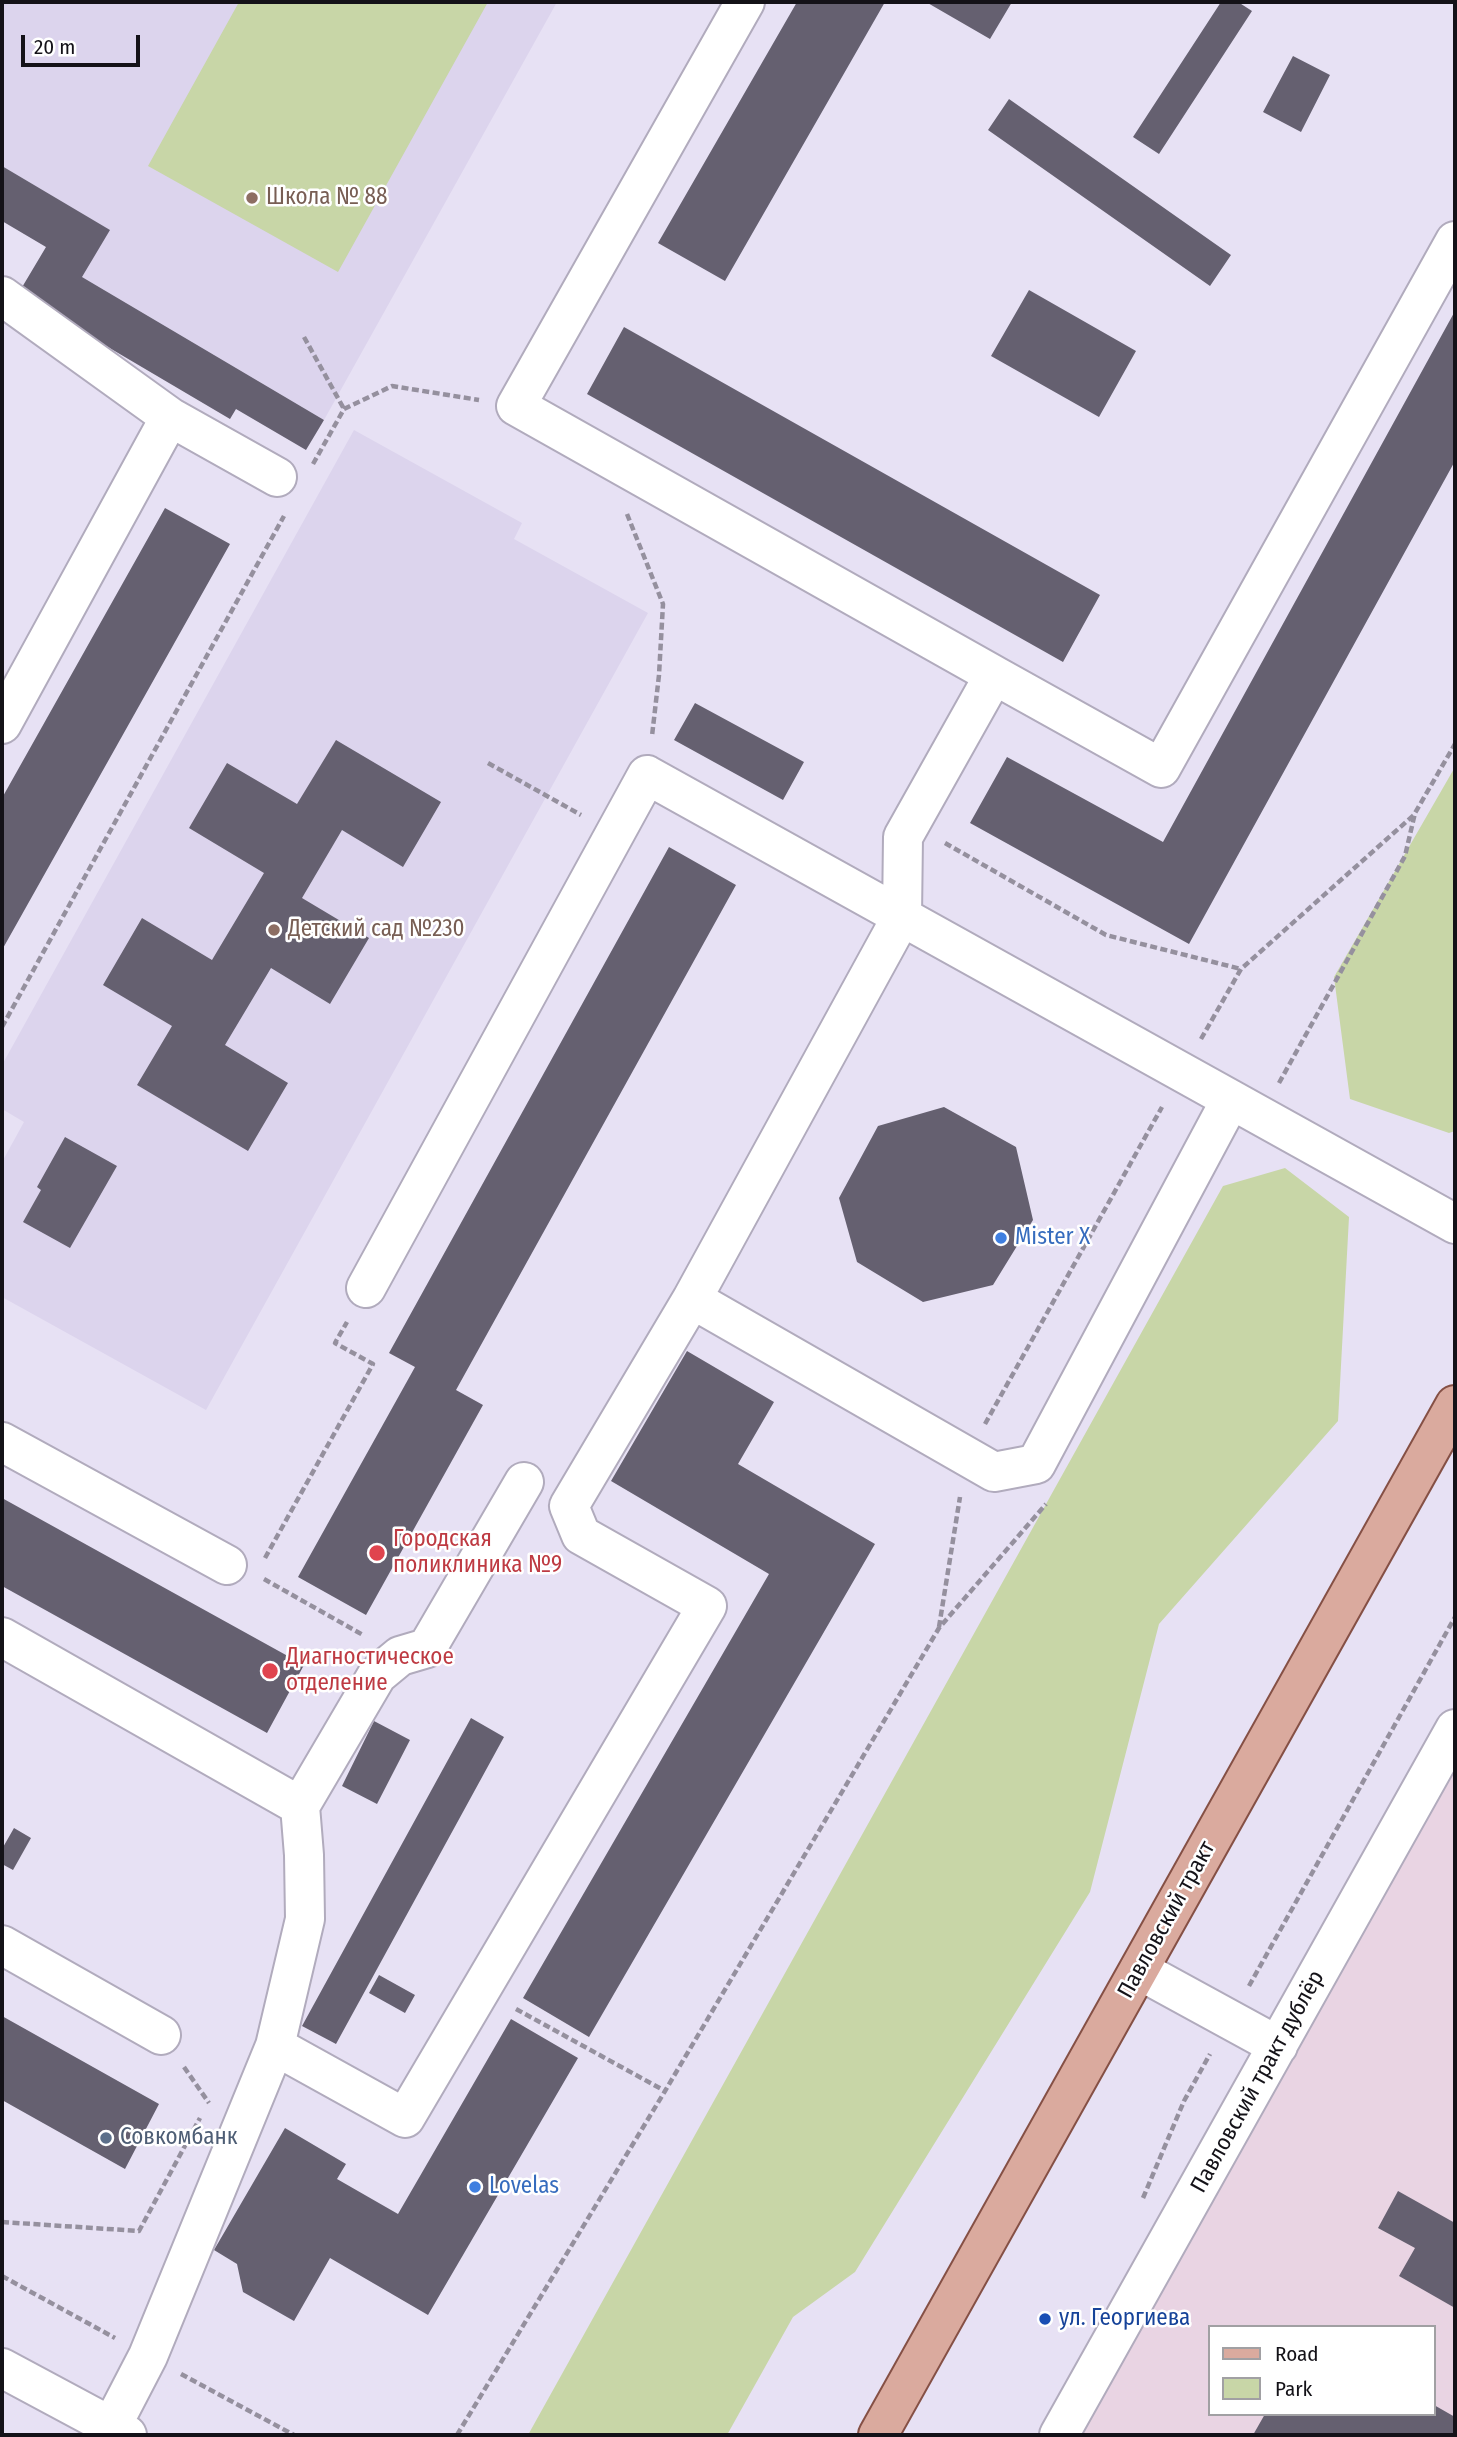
<!DOCTYPE html>
<meta charset="utf-8">
<style>
body{margin:0}
#map{position:relative;width:1457px;height:2437px;overflow:hidden;background:#e7e1f4;font-family:"Fira Sans Condensed",sans-serif}
canvas{display:block}
.frame{position:absolute;inset:0;border:4px solid #141218;pointer-events:none}
.legend{position:absolute;left:1208px;top:2325px;width:228px;height:91px;box-sizing:border-box;background:#fff;border:2px solid #a1a0a3;margin:0;padding:9px 12px;list-style:none;font-size:21px;color:#141218}
.legend li{display:flex;align-items:center;gap:14px;height:35px}
.legend b{width:35px;border:2px solid #a1a0a3}
.scale{position:absolute;left:21px;top:35px;width:119px;height:32px;box-sizing:border-box;border:4px solid #141218;border-top:0;padding-left:9px;font-size:21px;line-height:24px;white-space:nowrap;color:#141218;-webkit-text-stroke:5px #fff;paint-order:stroke}
</style>
<div id="map">
<canvas width="1457" height="2437"></canvas>
<div class="frame"></div>
<ul class="legend">
<li><b style="height:9px;background:#daaa9e"></b>Road</li>
<li><b style="height:19px;background:#c8d6a7"></b>Park</li>
</ul>
<div class="scale">20 m</div>
</div>
<script>
const ctx = document.querySelector('canvas').getContext('2d');
ctx.lineJoin = 'round';
function fill(path, color) { ctx.fillStyle = color; ctx.fill(path, 'evenodd'); }
function stroke(path, color, width, dash) { ctx.strokeStyle = color; ctx.lineWidth = width; ctx.lineCap = dash ? 'butt' : 'round'; ctx.setLineDash(dash || []); ctx.stroke(path); }
function drawText(font, color, halo, rows, align = 'center') {
  ctx.font = font + ' "Fira Sans Condensed",sans-serif'; ctx.lineWidth = 5; ctx.setLineDash([]); ctx.textBaseline = 'middle'; ctx.strokeStyle = halo; ctx.fillStyle = color; for (const [text, x, y, turn = 0] of rows) {
    ctx.save(); ctx.translate(x, y); ctx.rotate((+turn || 0) * Math.PI / 180); ctx.textAlign = isNaN(turn) ? turn : align; if (halo) ctx.strokeText(text, 0, 0); ctx.fillText(text, 0, 0); ctx.restore();
  }
}
fill(new Path2D(`
 M 1455,1746 L 1455,2435 L 1066,2435 ZM 1210,2327 L 1434,2327 L 1434,2414 L 1210,2414 Z`), '#e9d4e3');
fill(new Path2D(`
 M 2,2 L 557,2 L 324,420 L 82,277 L 109,230 L 2,166 Z
 M 354,430 L 522,523 L 514,539 L 648,613 L 206,1410 L 2,1297 L 2,1162 L 24,1122 L 2,1109 L 2,1065 Z`), '#dcd4ed');
fill(new Path2D(`
 M 239,2 L 488,2 L 338,272 L 148,166 Z
 M 1455,767 L 1455,1131 L 1449,1133 L 1350,1099 L 1334,977 Z
 M 1285,1168 L 1349,1217 L 1338,1421 L 1159,1624 L 1090,1892 L 855,2272 L 793,2317 L 727,2435 L 528,2435 L 1223,1186 Z`), '#c8d6a7');
fill(new Path2D(`
 M 797,2 L 885,2 L 725,281 L 658,243 Z
 M 926,2 L 1012,2 L 990,39 Z
 M 1221,2 L 1238,2 L 1252,11 L 1159,154 L 1133,137 Z
 M 1293,56 L 1330,75 L 1301,132 L 1263,112 Z
 M 1009,99 L 1231,255 L 1210,286 L 988,130 Z
 M 2,166 L 110,230 L 82,277 L 324,420 L 306,450 L 236,409 L 230,419 L 18,294 L 46,247 L 2,221 Z
 M 1029,290 L 1136,351 L 1099,417 L 991,356 Z
 M 1455,311 L 1455,461 L 1189,944 L 970,823 L 1007,757 L 1163,842 Z
 M 624,327 L 1100,595 L 1063,662 L 587,394 Z
 M 165,508 L 230,544 L 2,950 L 2,798 Z
 M 695,703 L 804,762 L 783,800 L 674,740 Z
 M 336,740 L 441,802 L 403,867 L 342,830 L 302,898 L 369,938 L 330,1004 L 271,968 L 225,1045 L 288,1083 L 248,1151 L 137,1085 L 172,1026 L 103,985 L 142,918 L 212,960 L 264,873 L 189,828 L 227,763 L 297,804 Z
 M 669,847 L 736,885 L 456,1390 L 483,1405 L 366,1615 L 298,1577 L 415,1367 L 389,1353 Z
 M 944,1107 L 1016,1147 L 1033,1220 L 993,1285 L 923,1302 L 857,1262 L 839,1198 L 878,1126 Z
 M 65,1137 L 117,1166 L 70,1248 L 23,1222 L 41,1190 L 37,1187 Z
 M 687,1351 L 774,1402 L 738,1464 L 875,1544 L 589,2037 L 523,1998 L 769,1574 L 611,1481 Z
 M 2,1498 L 304,1665 L 267,1733 L 2,1586 Z
 M 471,1718 L 504,1737 L 336,2044 L 302,2026 Z
 M 374,1721 L 410,1740 L 377,1804 L 342,1786 Z
 M 14,1828 L 31,1838 L 13,1870 L 2,1864 L 2,1849 Z
 M 379,1975 L 415,1995 L 405,2013 L 369,1993 Z
 M 2,2016 L 159,2104 L 125,2169 L 2,2100 Z
 M 511,2019 L 578,2058 L 428,2315 L 330,2258 L 294,2321 L 243,2292 L 237,2264 L 214,2250 L 285,2128 L 346,2164 L 337,2179 L 398,2214 Z
 M 1398,2191 L 1455,2223 L 1455,2308 L 1399,2276 L 1415,2248 L 1378,2228 Z
 M 1434,2405 L 1455,2417 L 1455,2435 L 1253,2435 L 1265,2414 L 1434,2414 Z`), '#656070');
const minor = new Path2D(`
 M 745,2 L 516,406 L 994,675
 M 2,296 L 170,417 L 2,724
 M 170,417 L 277,477
 M 366,1288 L 647,775 L 1455,1224
 M 692,1299 L 902,916 L 903,837 L 994,675 L 1161,768 L 1455,241
 M 2,1442 L 227,1565
 M 2,1637 L 300,1806 L 377,1675 L 400,1656 L 427,1648 L 524,1482
 M 2,1945 L 161,2035
 M 1139,1970 L 1278,2046
 M 275,2046 L 305,1919 L 304,1855 L 300,1806
 M 2,2368 L 127,2435
 M 107,2435 L 148,2356 L 275,2046 L 405,2118 L 707,1606 L 581,1535 L 569,1506 L 692,1299 L 994,1472 L 1036,1464 L 1230,1101
 M 1059,2435 L 1455,1729`);
const major = new Path2D(`
 M 878,2435 L 1455,1405`);
stroke(minor, '#b1abbd', 42);
stroke(major, '#855045', 42);
stroke(new Path2D(`
 M 304,337 L 344,409
 M 313,464 L 344,409 L 392,386 L 479,400
 M 627,514 L 663,604 L 659,675 L 652,736
 M 488,763 L 581,815
 M 945,843 L 1106,935 L 1241,969
 M 2,1027 L 284,516
 M 1201,1039 L 1241,969 L 1415,814
 M 1279,1083 L 1405,856 L 1415,813 L 1455,744
 M 985,1424 L 1162,1107
 M 265,1558 L 373,1364 L 335,1343 L 347,1322
 M 264,1579 L 363,1635
 M 939,1627 L 960,1497
 M 1249,1986 L 1455,1617
 M 516,2009 L 665,2091
 M 184,2067 L 209,2103
 M 1143,2198 L 1184,2101 L 1210,2054
 M 2,2222 L 139,2231 L 200,2118
 M 2,2276 L 115,2338
 M 181,2374 L 294,2435
 M 457,2435 L 665,2091 L 939,1628 L 1046,1504`), '#95909e', 4.5, [7, 3.5]);
stroke(minor, '#fff', 38);
stroke(major, '#daaa9e', 38);
for (const [x, y, r, color] of [
 [252,198,7,"#8d6e63"],
 [274,930,7,"#8d6e63"],
 [1001,1238,7,"#3f7fe0"],
 [377,1553,9,"#e0444e"],
 [270,1671,9,"#e0444e"],
 [106,2138,7,"#5c6f8a"],
 [475,2187,7,"#3f7fe0"],
 [1045,2319,7,"#1a4fb4"]
]) { const dot = new Path2D(); dot.arc(x, y, r, 0, 2 * Math.PI); ctx.fillStyle = color; ctx.fill(dot); stroke(dot, '#fff', 2.5); }
drawText('23px', '#785e54', '#fff', [
 ["Школа № 88",266,198],
 ["Детский сад №230",288,930]
], 'left');
drawText('23px', '#366cbe', '#fff', [
 ["Mister X",1015,1238],
 ["Lovelas",489,2187]
], 'left');
drawText('23px', '#be3a42', '#fff', [
 ["Городская",393,1540],
 ["поликлиника №9",393,1566],
 ["Диагностическое",286,1658],
 ["отделение",286,1684]
], 'left');
drawText('23px', '#141218', '#fff', [
 ["Павловский тракт",1167,1920,-61],
 ["Павловский тракт дублёр",1258,2082,-61]
]);
drawText('23px', '#4e5e75', '#fff', [
 ["Совкомбанк",120,2138]
], 'left');
drawText('23px', '#164399', '#fff', [
 ["ул. Георгиева",1059,2319]
], 'left');
</script>
